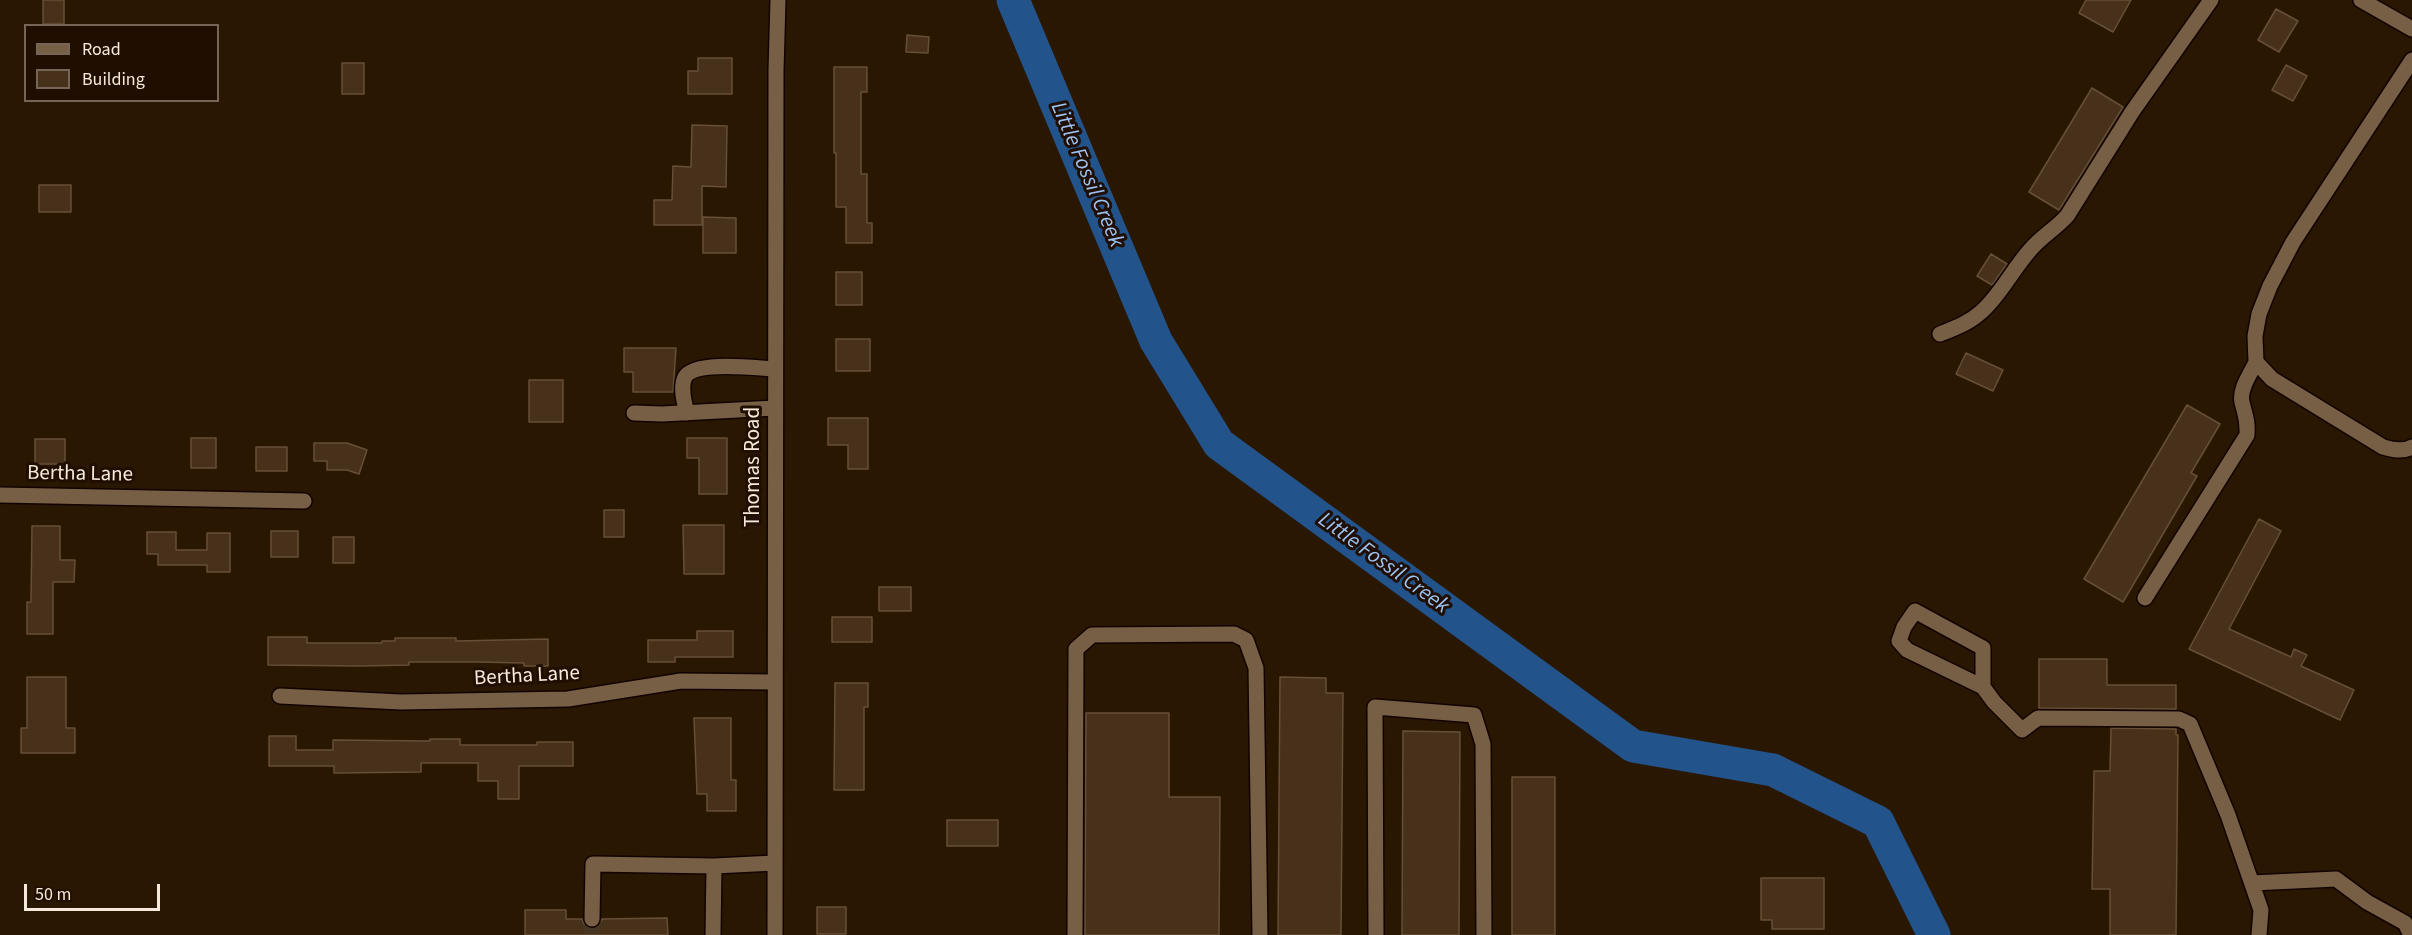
<!DOCTYPE html>
<style>
body{margin:0}
#map{position:relative;width:2412px;height:935px;overflow:hidden;background:#2a1701;font-family:"Source Sans 3",sans-serif}
canvas{display:block}
.legend{position:absolute;left:24px;top:24px;width:195px;height:78px;box-sizing:border-box;background:#200e00;border:2px solid #766557;margin:0;padding:8px 10px;list-style:none;font-size:18px;color:#f6e8da}
.legend li{display:flex;align-items:center;gap:12px;height:30px}
.legend b{width:30px;border:2px solid #766557}
.scale{position:absolute;left:24px;top:884px;width:136px;height:27px;box-sizing:border-box;border:3px solid #f6e8da;border-top:0;padding-left:8px;font-size:18px;line-height:21px;white-space:nowrap;color:#f6e8da;-webkit-text-stroke:4px #200e00;paint-order:stroke}
</style>
<div id="map">
<canvas width="2412" height="935"></canvas>
<ul class="legend">
<li><b style="height:8px;background:#775f46"></b>Road</li>
<li><b style="height:16px;background:#47311a"></b>Building</li>
</ul>
<div class="scale">50 m</div>
</div>
<script>
const ctx = document.querySelector('canvas').getContext('2d');
ctx.lineJoin = 'round';
function stroke(path, color, width, dash) { ctx.strokeStyle = color; ctx.lineWidth = width; ctx.lineCap = dash ? 'butt' : 'round'; ctx.setLineDash(dash || []); ctx.stroke(path); }
function fill(path, color) { ctx.fillStyle = color; ctx.fill(path, 'evenodd'); }
function drawText(font, color, halo, rows, align = 'center') {
  ctx.font = font + ' "Source Sans 3",sans-serif'; ctx.lineWidth = 6; ctx.setLineDash([]); ctx.textBaseline = 'middle'; ctx.strokeStyle = halo; ctx.fillStyle = color; for (const [text, x, y, turn = 0] of rows) {
    ctx.save(); ctx.translate(x, y); ctx.rotate((+turn || 0) * Math.PI / 180); ctx.textAlign = isNaN(turn) ? turn : align; if (halo) ctx.strokeText(text, 0, 0); ctx.fillText(text, 0, 0); ctx.restore();
  }
}
stroke(new Path2D(`
 M 1013,0 L 1156,341 L 1219,444 L 1633,746 L 1773,770 L 1878,822 L 1934,935`), '#22538b', 33);
const building = new Path2D(`
 M 43,0 L 64,0 L 64,24 L 43,24 Z
 M 2086,0 L 2131,0 L 2113,32 L 2079,13 Z
 M 2276,9 L 2298,21 L 2279,52 L 2258,40 Z
 M 907,35 L 929,37 L 928,53 L 906,52 Z
 M 698,58 L 732,58 L 732,94 L 688,94 L 688,71 L 698,71 Z
 M 342,63 L 364,63 L 364,94 L 342,94 Z
 M 2286,65 L 2307,76 L 2293,101 L 2272,90 Z
 M 834,67 L 867,67 L 867,92 L 861,92 L 861,174 L 867,174 L 867,223 L 872,223 L 872,243 L 846,243 L 846,207 L 836,207 L 836,153 L 834,153 Z
 M 2092,88 L 2123,107 L 2059,210 L 2029,192 Z
 M 692,125 L 727,126 L 726,187 L 702,186 L 702,225 L 654,225 L 654,200 L 672,200 L 673,166 L 691,167 Z
 M 39,185 L 71,185 L 71,212 L 39,212 Z
 M 703,217 L 736,218 L 736,253 L 703,253 Z
 M 1991,254 L 2007,264 L 1992,285 L 1977,276 Z
 M 836,272 L 862,272 L 862,305 L 836,305 Z
 M 836,339 L 870,339 L 870,371 L 836,371 Z
 M 624,348 L 676,348 L 673,392 L 633,392 L 633,372 L 624,372 Z
 M 1966,353 L 2003,370 L 1993,391 L 1956,374 Z
 M 529,380 L 563,380 L 563,422 L 529,422 Z
 M 2187,405 L 2220,424 L 2191,473 L 2197,476 L 2123,602 L 2084,579 Z
 M 828,418 L 868,418 L 868,469 L 848,469 L 848,445 L 828,445 Z
 M 191,438 L 216,438 L 216,468 L 191,468 Z
 M 687,438 L 727,438 L 727,494 L 699,494 L 699,458 L 687,458 Z
 M 35,439 L 65,439 L 65,464 L 35,464 Z
 M 314,443 L 347,443 L 367,450 L 359,474 L 347,470 L 327,470 L 327,461 L 314,461 Z
 M 256,447 L 287,447 L 287,471 L 256,471 Z
 M 604,510 L 624,510 L 624,537 L 604,537 Z
 M 2259,519 L 2281,531 L 2229,629 L 2291,657 L 2294,649 L 2307,655 L 2301,666 L 2354,690 L 2340,720 L 2189,649 Z
 M 683,525 L 724,525 L 724,574 L 684,574 Z
 M 32,526 L 60,526 L 60,560 L 75,560 L 74,582 L 53,582 L 53,634 L 27,634 L 27,602 L 31,602 Z
 M 271,531 L 298,531 L 298,557 L 271,557 Z
 M 147,532 L 176,532 L 176,550 L 207,550 L 207,533 L 230,533 L 230,572 L 207,572 L 207,565 L 158,565 L 158,554 L 147,554 Z
 M 333,537 L 354,537 L 354,563 L 333,563 Z
 M 879,587 L 911,587 L 911,611 L 879,611 Z
 M 832,617 L 872,617 L 872,642 L 832,642 Z
 M 697,631 L 733,631 L 733,657 L 675,657 L 675,662 L 648,662 L 648,640 L 697,640 Z
 M 268,637 L 307,637 L 307,643 L 382,643 L 382,641 L 395,641 L 395,638 L 456,638 L 456,641 L 548,639 L 548,666 L 524,666 L 524,663 L 478,662 L 409,662 L 409,665 L 360,666 L 268,665 Z
 M 2039,659 L 2107,659 L 2107,685 L 2176,685 L 2176,709 L 2039,708 Z
 M 27,677 L 66,677 L 66,728 L 75,728 L 75,753 L 21,753 L 21,728 L 27,728 Z
 M 1280,677 L 1326,678 L 1326,693 L 1343,693 L 1341,935 L 1278,935 Z
 M 835,683 L 868,683 L 868,707 L 864,707 L 864,790 L 834,790 Z
 M 1086,713 L 1169,713 L 1169,797 L 1220,797 L 1219,935 L 1085,935 Z
 M 694,718 L 731,718 L 731,780 L 736,780 L 736,811 L 707,811 L 707,794 L 697,794 Z
 M 2111,728 L 2176,729 L 2176,735 L 2178,735 L 2176,935 L 2110,935 L 2110,889 L 2092,889 L 2094,771 L 2110,771 Z
 M 1403,731 L 1460,732 L 1459,935 L 1402,935 Z
 M 269,736 L 296,736 L 296,750 L 333,750 L 333,740 L 430,741 L 430,739 L 460,739 L 460,745 L 537,745 L 537,742 L 573,742 L 573,766 L 519,766 L 519,799 L 498,799 L 498,781 L 478,781 L 478,763 L 421,763 L 421,772 L 334,773 L 334,766 L 269,766 Z
 M 1512,777 L 1555,777 L 1555,935 L 1512,935 Z
 M 947,820 L 998,820 L 998,846 L 947,846 Z
 M 1761,878 L 1824,878 L 1824,929 L 1772,929 L 1772,920 L 1761,920 Z
 M 817,907 L 846,907 L 846,934 L 817,934 Z
 M 525,910 L 566,910 L 566,919 L 582,919 L 584,924 L 591,929 L 597,927 L 602,919 L 667,918 L 668,935 L 525,935 Z`);
fill(building, '#47311a');
stroke(building, '#664f37', 1.5);
stroke(new Path2D(`
 M 592,919 L 592,935`), '#493622', 15, [15, 8]);
const minor = new Path2D(`
 M 2361,0 L 2412,29
 M 2412,60 L 2293,242 L 2270,286 L 2259,314 L 2255,336 L 2256,362 L 2272,379 L 2383,447 C 2393,450 2403,452 2412,447
 M 1940,334 C 1955,328 1969,323 1981,312 C 1999,297 2013,269 2030,250 C 2041,237 2055,229 2067,216 L 2132,112 L 2211,0
 M 634,413 L 662,414 L 775,408
 M 687,413 C 684,402 680,387 685,377 C 695,360 756,368 775,369
 M 0,495 L 304,501
 M 2145,598 L 2247,435 C 2248,420 2245,415 2242,402 C 2239,389 2251,373 2256,362
 M 1983,687 L 1983,648 L 1915,611 L 1904,627 L 1899,641 L 1907,650 L 1983,687 L 1994,702 L 2022,730 L 2038,718 L 2179,719 L 2190,724 L 2228,815 L 2261,910 L 2259,935
 M 280,696 L 401,702 L 568,699 L 681,681 L 774,682
 M 2252,883 L 2336,879 L 2367,902 L 2405,923 L 2411,935
 M 592,919 L 593,864 L 714,866
 M 713,935 L 714,866 L 775,863
 M 775,935 L 776,71 L 778,0
 M 1075,935 L 1076,649 L 1092,635 L 1234,634 L 1246,640 L 1256,668 L 1260,935
 M 1376,935 L 1375,707 L 1474,715 L 1483,744 L 1484,935`);
stroke(minor, '#120300', 18);
stroke(minor, '#775f46', 15);
drawText('21px', '#f6e8da', '#200e00', [
 ["Thomas Road",754,467,-90],
 ["Bertha Lane",80,475,1],
 ["Bertha Lane",527,677,-3]
]);
drawText('italic 22px', '#9bc2f3', '#200e00', [
 ["Little Fossil Creek",1086,175,67],
 ["Little Fossil Creek",1383,564,36]
]);
</script>
